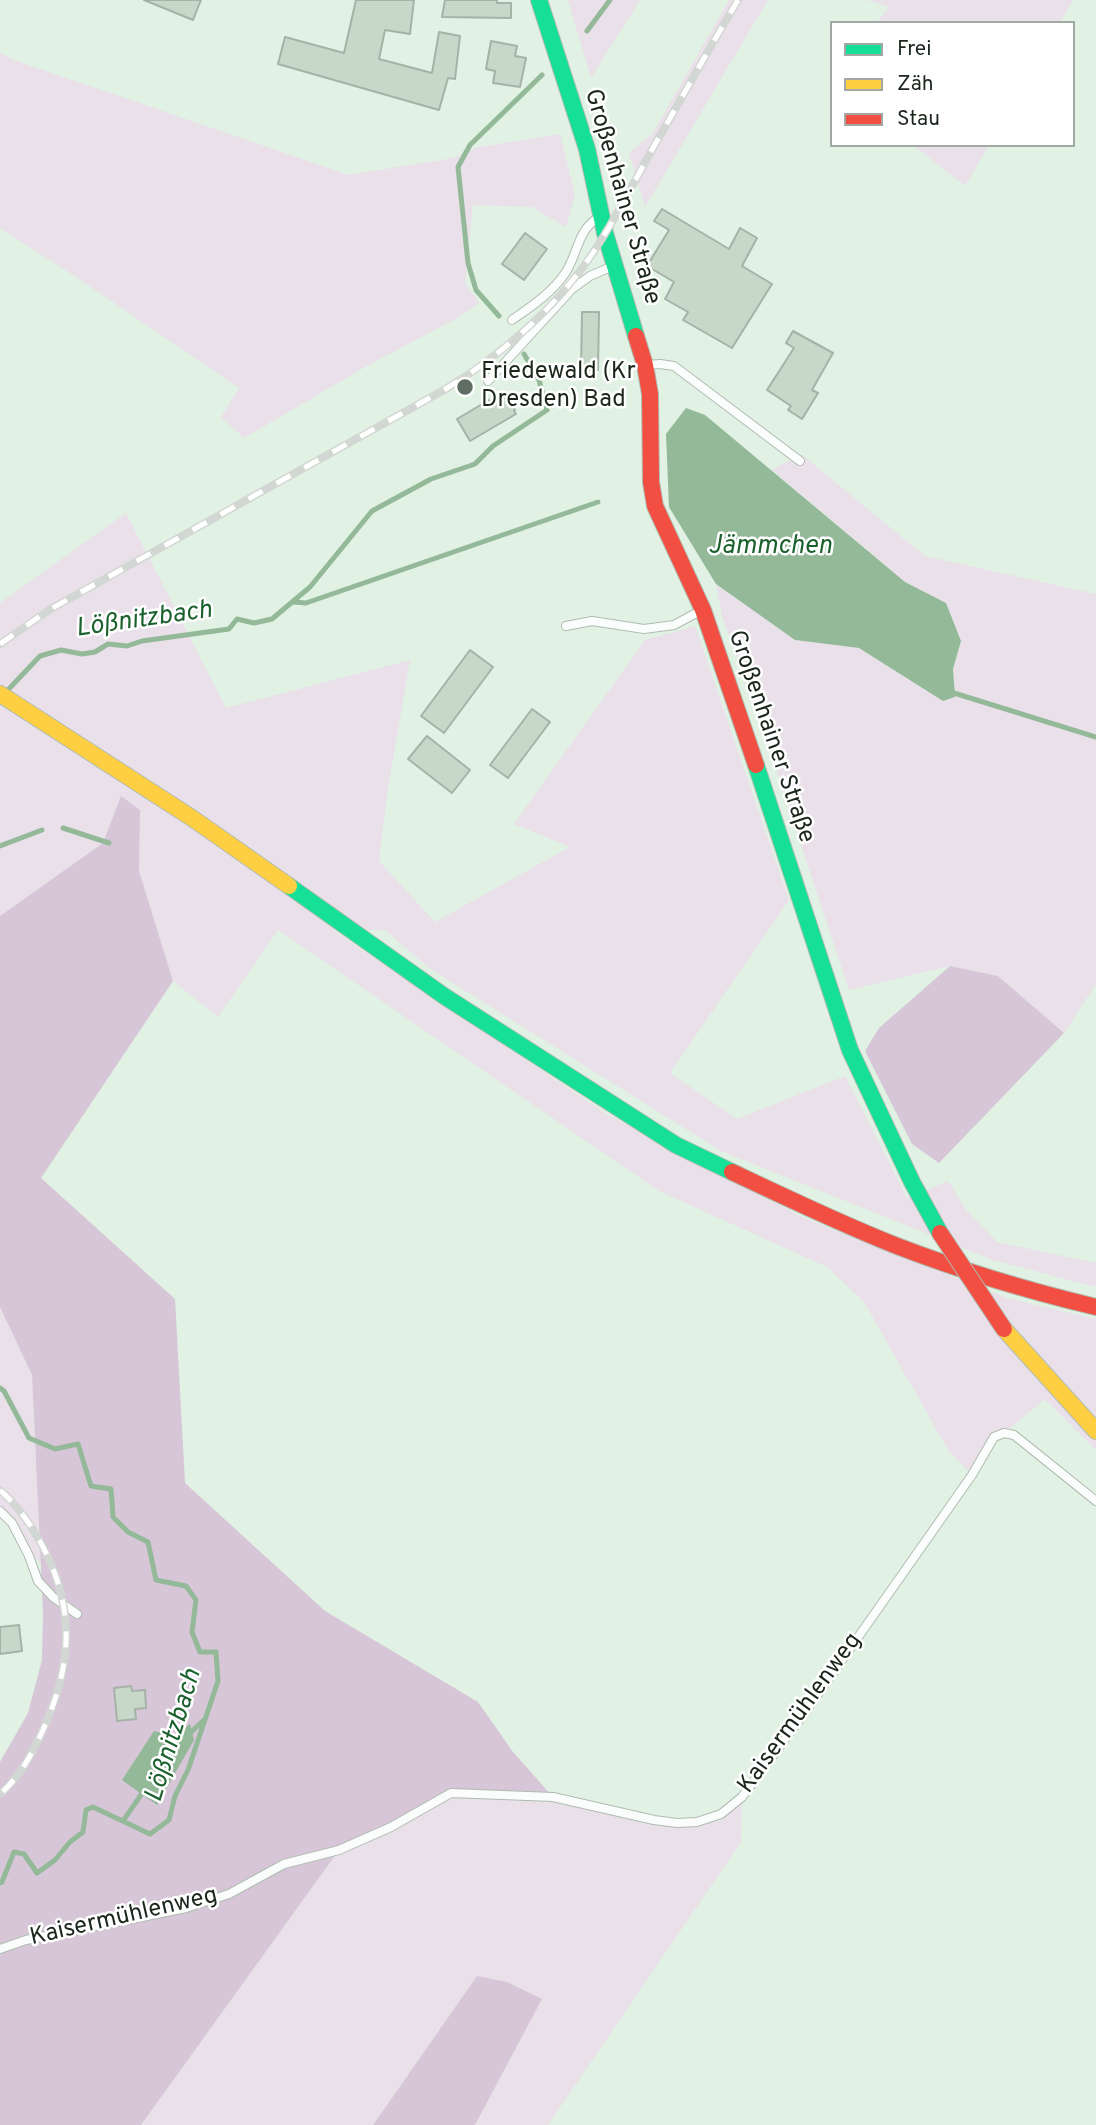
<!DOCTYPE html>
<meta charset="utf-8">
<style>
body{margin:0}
#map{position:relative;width:1096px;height:2125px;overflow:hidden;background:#e1f1e3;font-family:Overpass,sans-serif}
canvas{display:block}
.legend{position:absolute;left:830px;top:21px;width:245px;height:126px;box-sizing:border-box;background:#fff;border:2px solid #a4a8a4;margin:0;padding:9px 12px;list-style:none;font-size:21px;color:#1b261c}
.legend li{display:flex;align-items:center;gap:14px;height:35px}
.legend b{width:35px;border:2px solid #a4a8a4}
</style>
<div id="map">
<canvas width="1096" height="2125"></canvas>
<ul class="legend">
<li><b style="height:9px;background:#16e098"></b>Frei</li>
<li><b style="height:9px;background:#ffcf43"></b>Zäh</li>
<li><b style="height:9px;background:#f24e42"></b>Stau</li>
</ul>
</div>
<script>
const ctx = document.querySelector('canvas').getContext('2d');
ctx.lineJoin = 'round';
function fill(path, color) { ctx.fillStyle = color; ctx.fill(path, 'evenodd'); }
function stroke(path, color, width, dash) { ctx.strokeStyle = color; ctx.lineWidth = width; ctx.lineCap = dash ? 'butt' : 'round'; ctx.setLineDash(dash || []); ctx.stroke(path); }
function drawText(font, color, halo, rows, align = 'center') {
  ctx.font = font + ' Overpass,sans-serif'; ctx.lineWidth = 5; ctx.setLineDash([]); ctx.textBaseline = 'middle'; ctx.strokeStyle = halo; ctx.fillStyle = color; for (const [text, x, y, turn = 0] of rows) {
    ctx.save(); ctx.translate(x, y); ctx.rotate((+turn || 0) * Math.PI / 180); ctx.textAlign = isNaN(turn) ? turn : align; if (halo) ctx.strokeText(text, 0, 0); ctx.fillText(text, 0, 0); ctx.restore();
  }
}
fill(new Path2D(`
 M 568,0 L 640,0 L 591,78 Z
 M 729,0 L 768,0 L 645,207 L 629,153 L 653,133 Z
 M 867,0 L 1073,0 L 1060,23 L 877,23 L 889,7 Z
 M 0,53 L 14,60 L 349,175 L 453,158 L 478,147 L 560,134 L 575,195 L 566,227 L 532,207 L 473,205 L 465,283 L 479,303 L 459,317 L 367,366 L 244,438 L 221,417 L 239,388 L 76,277 L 0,228 Z
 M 913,145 L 989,145 L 965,186 Z
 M 801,454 L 925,556 L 1096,594 L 1096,984 L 1064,1033 L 998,976 L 950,966 L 849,990 L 771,754 L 722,616 L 716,584 L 795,640 L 859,648 L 943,701 L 955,697 L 953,669 L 961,641 L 946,603 L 905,582 L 772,470 Z
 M 126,513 L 226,708 L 410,660 L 387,795 L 379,861 L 435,922 L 570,847 L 514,824 L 645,640 L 695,626 L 789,900 L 670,1073 L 737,1119 L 845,1076 L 907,1198 L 948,1181 L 967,1211 L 997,1242 L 1096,1263 L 1096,1287 L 993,1260 L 721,1151 L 429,968 L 385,930 L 334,931 L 605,1113 L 804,1218 L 1007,1298 L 1096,1319 L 1096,1450 L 1045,1399 L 1004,1433 L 994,1437 L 972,1475 L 948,1450 L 864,1302 L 827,1267 L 659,1191 L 278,930 L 218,1017 L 173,981 L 139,871 L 140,810 L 121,797 L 103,843 L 0,916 L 0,603 Z
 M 0,1307 L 32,1375 L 41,1565 L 0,1512 Z
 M 451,1793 L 553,1797 L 677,1823 L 721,1814 L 742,1797 L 741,1842 L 548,2125 L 475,2125 L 542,1999 L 477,1976 L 373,2125 L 141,2125 L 339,1850 Z`), '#e9e0ea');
fill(new Path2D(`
 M 121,796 L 140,810 L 139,871 L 173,981 L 41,1178 L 175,1299 L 185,1483 L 325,1611 L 478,1702 L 513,1752 L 553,1797 L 451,1793 L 339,1850 L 141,2125 L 0,2125 L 0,1762 L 28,1713 L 42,1660 L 43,1612 L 32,1375 L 0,1307 L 0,916 L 103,843 Z
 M 950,966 L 998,976 L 1064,1033 L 939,1163 L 912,1144 L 865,1051 L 879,1028 Z
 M 477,1976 L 507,1982 L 542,1999 L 475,2125 L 373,2125 Z`), '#d6c6d7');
fill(new Path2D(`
 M 686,408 L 705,415 L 905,582 L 946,603 L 961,641 L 953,669 L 955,697 L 943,701 L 859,648 L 795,640 L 716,584 L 669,507 L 666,434 Z
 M 190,1724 L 194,1740 L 157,1805 L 122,1780 L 154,1731 L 175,1736 Z`), '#93b999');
stroke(new Path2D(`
 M 587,31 L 610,0
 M 499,316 L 476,290 L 468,263 L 458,167 L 470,145 L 542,75
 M 293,602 L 306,603 L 598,502
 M 950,689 L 954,693 L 1096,737
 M 6,692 L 40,656 L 61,650 L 82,654 L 95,652 L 108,644 L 127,646 L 142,641 L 229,629 L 237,619 L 254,623 L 272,619 L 310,587 L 372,511 L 431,479 L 475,464 L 493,446 L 547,410 L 539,380 L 524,354
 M 63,828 L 109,843
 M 0,846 L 42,830
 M 0,1388 L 4,1391 L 29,1438 L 55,1449 L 78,1444 L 91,1486 L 111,1489 L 113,1517 L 128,1532 L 148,1542 L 156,1580 L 186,1586 L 196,1600 L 192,1632 L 200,1652 L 216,1652 L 218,1681 L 188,1770 L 175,1796 L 169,1820 L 150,1834 L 93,1807 L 86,1810 L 83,1832 L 70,1842 L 55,1860 L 37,1873 L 24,1854 L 14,1852 L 2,1882 L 0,1883
 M 189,1734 L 204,1720
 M 123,1821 L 145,1789`), '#93b999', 5);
const building = new Path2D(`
 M 144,0 L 201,0 L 193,20 Z
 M 356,0 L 414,0 L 410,34 L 385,30 L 379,59 L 432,73 L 439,32 L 460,36 L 455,79 L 448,78 L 439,110 L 278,64 L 285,37 L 344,53 Z
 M 445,0 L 497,0 L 497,3 L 511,3 L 511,18 L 442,17 Z
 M 491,41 L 517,46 L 515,56 L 526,58 L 520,87 L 493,83 L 495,71 L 486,69 Z
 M 662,209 L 729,249 L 740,228 L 757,238 L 742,266 L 772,284 L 732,348 L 683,320 L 688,312 L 665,299 L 674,282 L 647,266 L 669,230 L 654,221 Z
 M 525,233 L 547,249 L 524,280 L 502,264 Z
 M 582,312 L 599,312 L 598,370 L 581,370 Z
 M 793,331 L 833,353 L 812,390 L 818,393 L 802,419 L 788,410 L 791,406 L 767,390 L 794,348 L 786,343 Z
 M 507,396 L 515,410 L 514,411 L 516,414 L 470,441 L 457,419 L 489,400 L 493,405 Z
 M 470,650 L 493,667 L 444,733 L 421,716 Z
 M 532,709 L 550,722 L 508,778 L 490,765 Z
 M 427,736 L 470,770 L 452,793 L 408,759 Z
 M 19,1625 L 22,1651 L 0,1654 L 0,1627 Z
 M 131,1686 L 132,1691 L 145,1690 L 146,1708 L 135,1709 L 136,1719 L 117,1721 L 114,1688 Z`);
fill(building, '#c7d8c9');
stroke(building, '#a6b2a8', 2);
const lane = new Path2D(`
 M 512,320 C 532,306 552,293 566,272 C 578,253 578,228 600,217
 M 646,365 L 660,364 L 674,366 L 800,461
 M 488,381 L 572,289 L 590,276 L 613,266
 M 566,626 L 592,621 L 644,629 L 674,625 L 700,611
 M 0,1511 L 12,1523 L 29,1556 L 38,1581 L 53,1597 L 77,1614
 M 0,1949 L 26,1940 L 186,1908 L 229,1894 L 284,1864 L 339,1850 L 391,1827 L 451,1793 L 553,1797 L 654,1820 L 677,1823 L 697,1822 L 721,1814 L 742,1797 L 809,1707 L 972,1475 L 994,1437 L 1004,1433 L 1014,1435 L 1096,1501`);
const fast = new Path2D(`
 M 539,0 L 587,149 L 605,233 L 636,336
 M 756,765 L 850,1050 L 912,1182 L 940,1233
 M 289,886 L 444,996 L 676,1145 L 732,1172`);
const slow = new Path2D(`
 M 0,694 L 192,818 L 289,886
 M 1004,1329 L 1096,1431`);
const jam = new Path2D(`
 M 636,336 L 645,365 L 650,394 L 651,482 L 655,506 L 703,610 L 756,765
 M 732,1172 C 787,1198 841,1224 897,1246 C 962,1271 1029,1291 1096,1307`);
stroke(lane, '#b0bcb1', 10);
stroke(fast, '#b0bcb1', 18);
stroke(slow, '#b0bcb1', 18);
stroke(jam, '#b0bcb1', 18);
stroke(lane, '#fafdfb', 8);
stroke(fast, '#16e098', 16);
stroke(slow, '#ffcf43', 16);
stroke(jam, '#f24e42', 16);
const rail = new Path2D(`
 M 0,644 L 49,610 L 444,390 C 502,355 562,303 598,245 C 618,214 635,180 653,148 C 681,99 709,49 738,0
 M 0,1490 C 20,1508 35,1530 47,1555 C 76,1616 70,1671 42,1732 C 32,1754 19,1778 0,1794`);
stroke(rail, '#d3d7d3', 8);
stroke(rail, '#fff', 5, [16]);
const jamBridge = new Path2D(`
 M 940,1233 L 1004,1329`);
stroke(jamBridge, '#b0bcb1', 18, []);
stroke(jamBridge, '#f24e42', 16);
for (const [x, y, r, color] of [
 [465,387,9,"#606d62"]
]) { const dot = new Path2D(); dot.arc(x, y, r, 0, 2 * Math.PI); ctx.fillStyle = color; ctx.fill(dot); stroke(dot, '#fff', 2.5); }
drawText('24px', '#1b261c', '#fff', [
 ["Großenhainer Straße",621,197,74],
 ["Großenhainer Straße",770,737,71],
 ["Kaisermühlenweg",801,1714,-54],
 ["Kaisermühlenweg",124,1918,-13]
]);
drawText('24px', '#1b261c', '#fff', [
 ["Friedewald (Kr",481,373],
 ["Dresden) Bad",481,401]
], 'left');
drawText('italic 26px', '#1a612d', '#fff', [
 ["Jämmchen",770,548],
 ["Lößnitzbach",144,621,-8],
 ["Lößnitzbach",175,1736,-73]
]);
</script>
